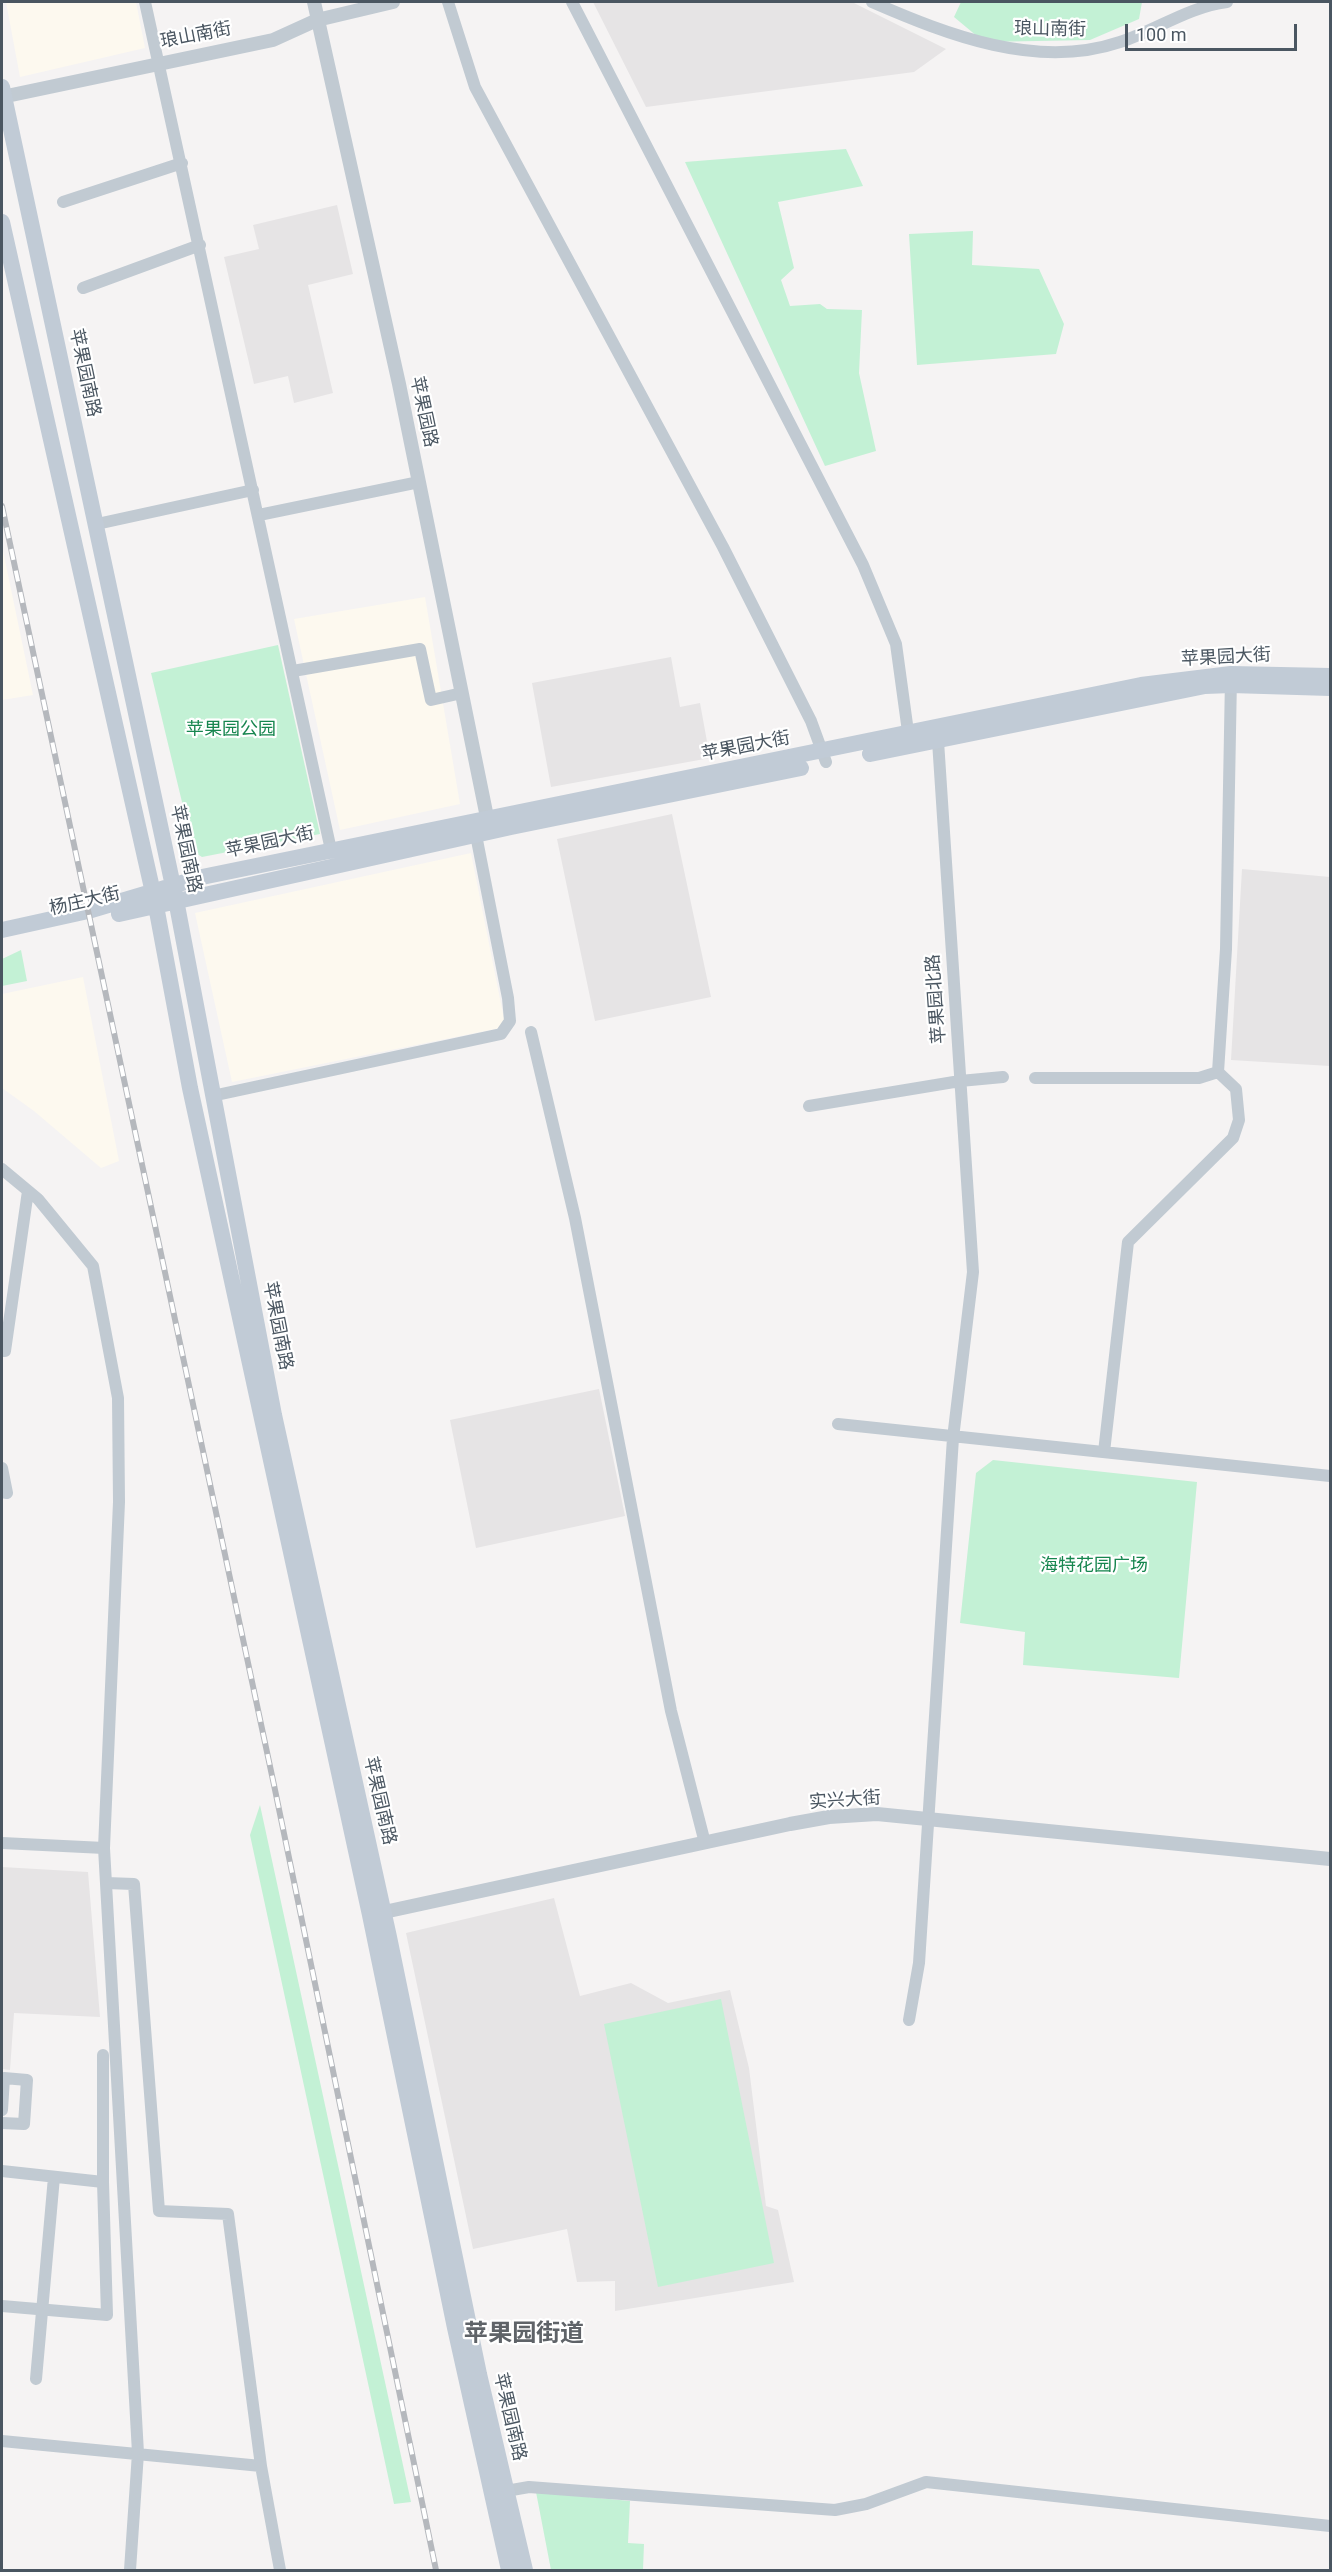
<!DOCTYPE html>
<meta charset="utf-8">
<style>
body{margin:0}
#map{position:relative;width:1332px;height:2572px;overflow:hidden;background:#f5f3f3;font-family:Roboto,sans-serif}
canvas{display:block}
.frame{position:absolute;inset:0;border:3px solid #4a5661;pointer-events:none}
.scale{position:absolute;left:1125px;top:24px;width:172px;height:27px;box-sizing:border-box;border:3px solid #4a5661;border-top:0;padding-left:8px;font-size:18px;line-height:21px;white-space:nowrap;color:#4a5661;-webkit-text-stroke:4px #fff;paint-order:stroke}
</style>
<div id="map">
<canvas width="1332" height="2572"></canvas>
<div class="frame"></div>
<div class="scale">100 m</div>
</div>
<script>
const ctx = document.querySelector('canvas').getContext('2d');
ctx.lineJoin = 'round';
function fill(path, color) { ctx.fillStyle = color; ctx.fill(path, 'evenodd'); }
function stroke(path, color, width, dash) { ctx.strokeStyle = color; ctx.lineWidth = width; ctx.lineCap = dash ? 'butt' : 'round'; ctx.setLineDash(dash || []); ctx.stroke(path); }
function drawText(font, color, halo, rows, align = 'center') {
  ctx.font = font + ' Roboto,"Noto Sans SC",sans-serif'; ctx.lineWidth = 4.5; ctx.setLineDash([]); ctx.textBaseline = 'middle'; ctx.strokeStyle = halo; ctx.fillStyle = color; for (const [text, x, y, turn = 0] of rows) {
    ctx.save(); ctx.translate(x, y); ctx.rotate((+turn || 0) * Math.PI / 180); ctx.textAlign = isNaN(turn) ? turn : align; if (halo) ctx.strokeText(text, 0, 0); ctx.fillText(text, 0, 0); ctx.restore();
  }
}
fill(new Path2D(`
 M 6,2 L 136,2 L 145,48 L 20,77 Z
 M 2,546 L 33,695 L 2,700 Z
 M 425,597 L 460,804 L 340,830 L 294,619 Z
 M 471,853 L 504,1019 L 500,1028 L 232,1082 L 195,913 Z
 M 83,977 L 119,1161 L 101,1168 L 34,1111 L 2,1088 L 2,994 Z`), '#fdf9ef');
fill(new Path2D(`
 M 593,2 L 852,2 L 946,49 L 914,72 L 646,107 Z
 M 337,205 L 353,274 L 308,285 L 333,393 L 294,403 L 288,376 L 254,384 L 224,257 L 259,249 L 253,225 Z
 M 671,657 L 680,707 L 700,703 L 710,758 L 551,787 L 532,683 Z
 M 672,814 L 711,997 L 595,1021 L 557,839 Z
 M 1242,869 L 1330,877 L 1330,1066 L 1231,1060 Z
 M 599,1389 L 625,1516 L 476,1548 L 450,1420 Z
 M 2,1867 L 88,1872 L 100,2017 L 14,2013 L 10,2070 L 2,2069 Z
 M 554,1898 L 580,1996 L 631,1983 L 668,2003 L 730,1990 L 749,2068 L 766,2206 L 778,2210 L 794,2282 L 615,2311 L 615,2281 L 577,2282 L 567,2229 L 473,2249 L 406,1933 Z`), '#e6e4e5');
fill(new Path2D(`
 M 961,2 L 1142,2 L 1139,19 L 1090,40 L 984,42 L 954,17 Z
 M 846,149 L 863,186 L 778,202 L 794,268 L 781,280 L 790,306 L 820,304 L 827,309 L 862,310 L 859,373 L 876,451 L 825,466 L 685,162 Z
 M 973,231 L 972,265 L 1039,269 L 1064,324 L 1056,354 L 917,365 L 909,234 Z
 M 278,645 L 320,834 L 202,857 L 194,852 L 151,673 Z
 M 21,950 L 27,981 L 2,986 L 2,959 Z
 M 993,1460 L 1197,1482 L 1179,1678 L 1023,1665 L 1025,1632 L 960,1623 L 976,1473 Z
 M 260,1805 L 411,2502 L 394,2504 L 250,1835 Z
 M 721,1999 L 774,2263 L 658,2287 L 604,2024 Z
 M 536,2492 L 630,2501 L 628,2543 L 644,2544 L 643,2570 L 551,2570 Z`), '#c3f1d5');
stroke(new Path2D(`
 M 145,2 L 331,850
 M 448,2 L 475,87 L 723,547 L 811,721 L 826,762
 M 572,2 L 863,565 L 896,644 L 909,739
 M 872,2 C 948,35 1037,70 1120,42 C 1157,30 1188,7 1227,2
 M 63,202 L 182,163
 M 83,288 L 200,245
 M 259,515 L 419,482
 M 97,524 L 253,490
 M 293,671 L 420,649 L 431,700 L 462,693
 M 531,1032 L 575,1218 L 671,1711 L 705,1843
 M 1035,1078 L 1199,1078 L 1218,1072
 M 212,1096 L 501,1034 L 510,1021 L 508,998 L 476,835
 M 809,1106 L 960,1081 L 1003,1077
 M 2,1169 L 38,1199 L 93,1266 L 118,1398 L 119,1502 L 104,1848 L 138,2453 L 130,2570
 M 2,1351 L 5,1351 L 28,1191
 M 838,1424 L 1330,1476
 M 1104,1452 L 1128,1242 L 1233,1138 L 1239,1120 L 1236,1089 L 1218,1072 L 1226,949 L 1231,678
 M 2,1468 L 7,1493 L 2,1492
 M 2,1843 L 104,1848
 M 106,1883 L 134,1884 L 159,2211 L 228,2214 L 261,2466
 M 909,2020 L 919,1963 L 953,1438 L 973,1272 L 938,741
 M 2,2110 L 4,2078 L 27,2080 L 24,2124 L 2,2123
 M 2,2171 L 103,2182 L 103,2055
 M 2,2306 L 107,2315 L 103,2182
 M 36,2379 L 54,2177
 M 2,2441 L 261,2466 L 280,2570
 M 506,2491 L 529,2487 L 835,2510 L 866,2504 L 926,2482 L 1330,2526`), '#c1cad2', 12);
stroke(new Path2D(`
 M 314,2 L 399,384 L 489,827
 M 2,97 L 273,40 L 317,20 L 393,2
 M 375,1914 L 790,1824 L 829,1817 L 877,1814 L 1330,1859`), '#c1cad2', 14);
stroke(new Path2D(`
 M 2,87 L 176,900 L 274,1415 L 389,1937 L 479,2374 L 525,2570
 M 2,222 L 156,906 L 190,1088 L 370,1915 L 455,2328 L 509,2570
 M 870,754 L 1205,686 L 1231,685 L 1330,688
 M 119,914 L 511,827 L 801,768
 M 2,930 L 88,911 L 202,877 L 1141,685 L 1231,674 L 1330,676`), '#c1cbd6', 16);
const rail = new Path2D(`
 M 2,506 L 274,1785 L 436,2570`);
stroke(rail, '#b5b8bd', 6);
stroke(rail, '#fff', 4, [11]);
drawText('18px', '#4a5661', '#fff', [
 ["琅山南街",1050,30,1],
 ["琅山南街",196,36,-11],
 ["苹果园南路",84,373,78],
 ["苹果园路",423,412,78],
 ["苹果园大街",1226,658,-3],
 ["苹果园大街",746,747,-11],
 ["苹果园大街",270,843,-12],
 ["苹果园南路",185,849,78],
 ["杨庄大街",85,902,-13],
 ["苹果园北路",937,999,-94],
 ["苹果园南路",277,1326,79],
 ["苹果园南路",379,1801,77],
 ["实兴大街",845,1801,-4],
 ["苹果园南路",509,2417,77]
]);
drawText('18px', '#17864f', '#fff', [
 ["苹果园公园",231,730],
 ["海特花园广场",1094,1566]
]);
drawText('bold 24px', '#5f6368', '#fff', [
 ["苹果园街道",524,2335]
]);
</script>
